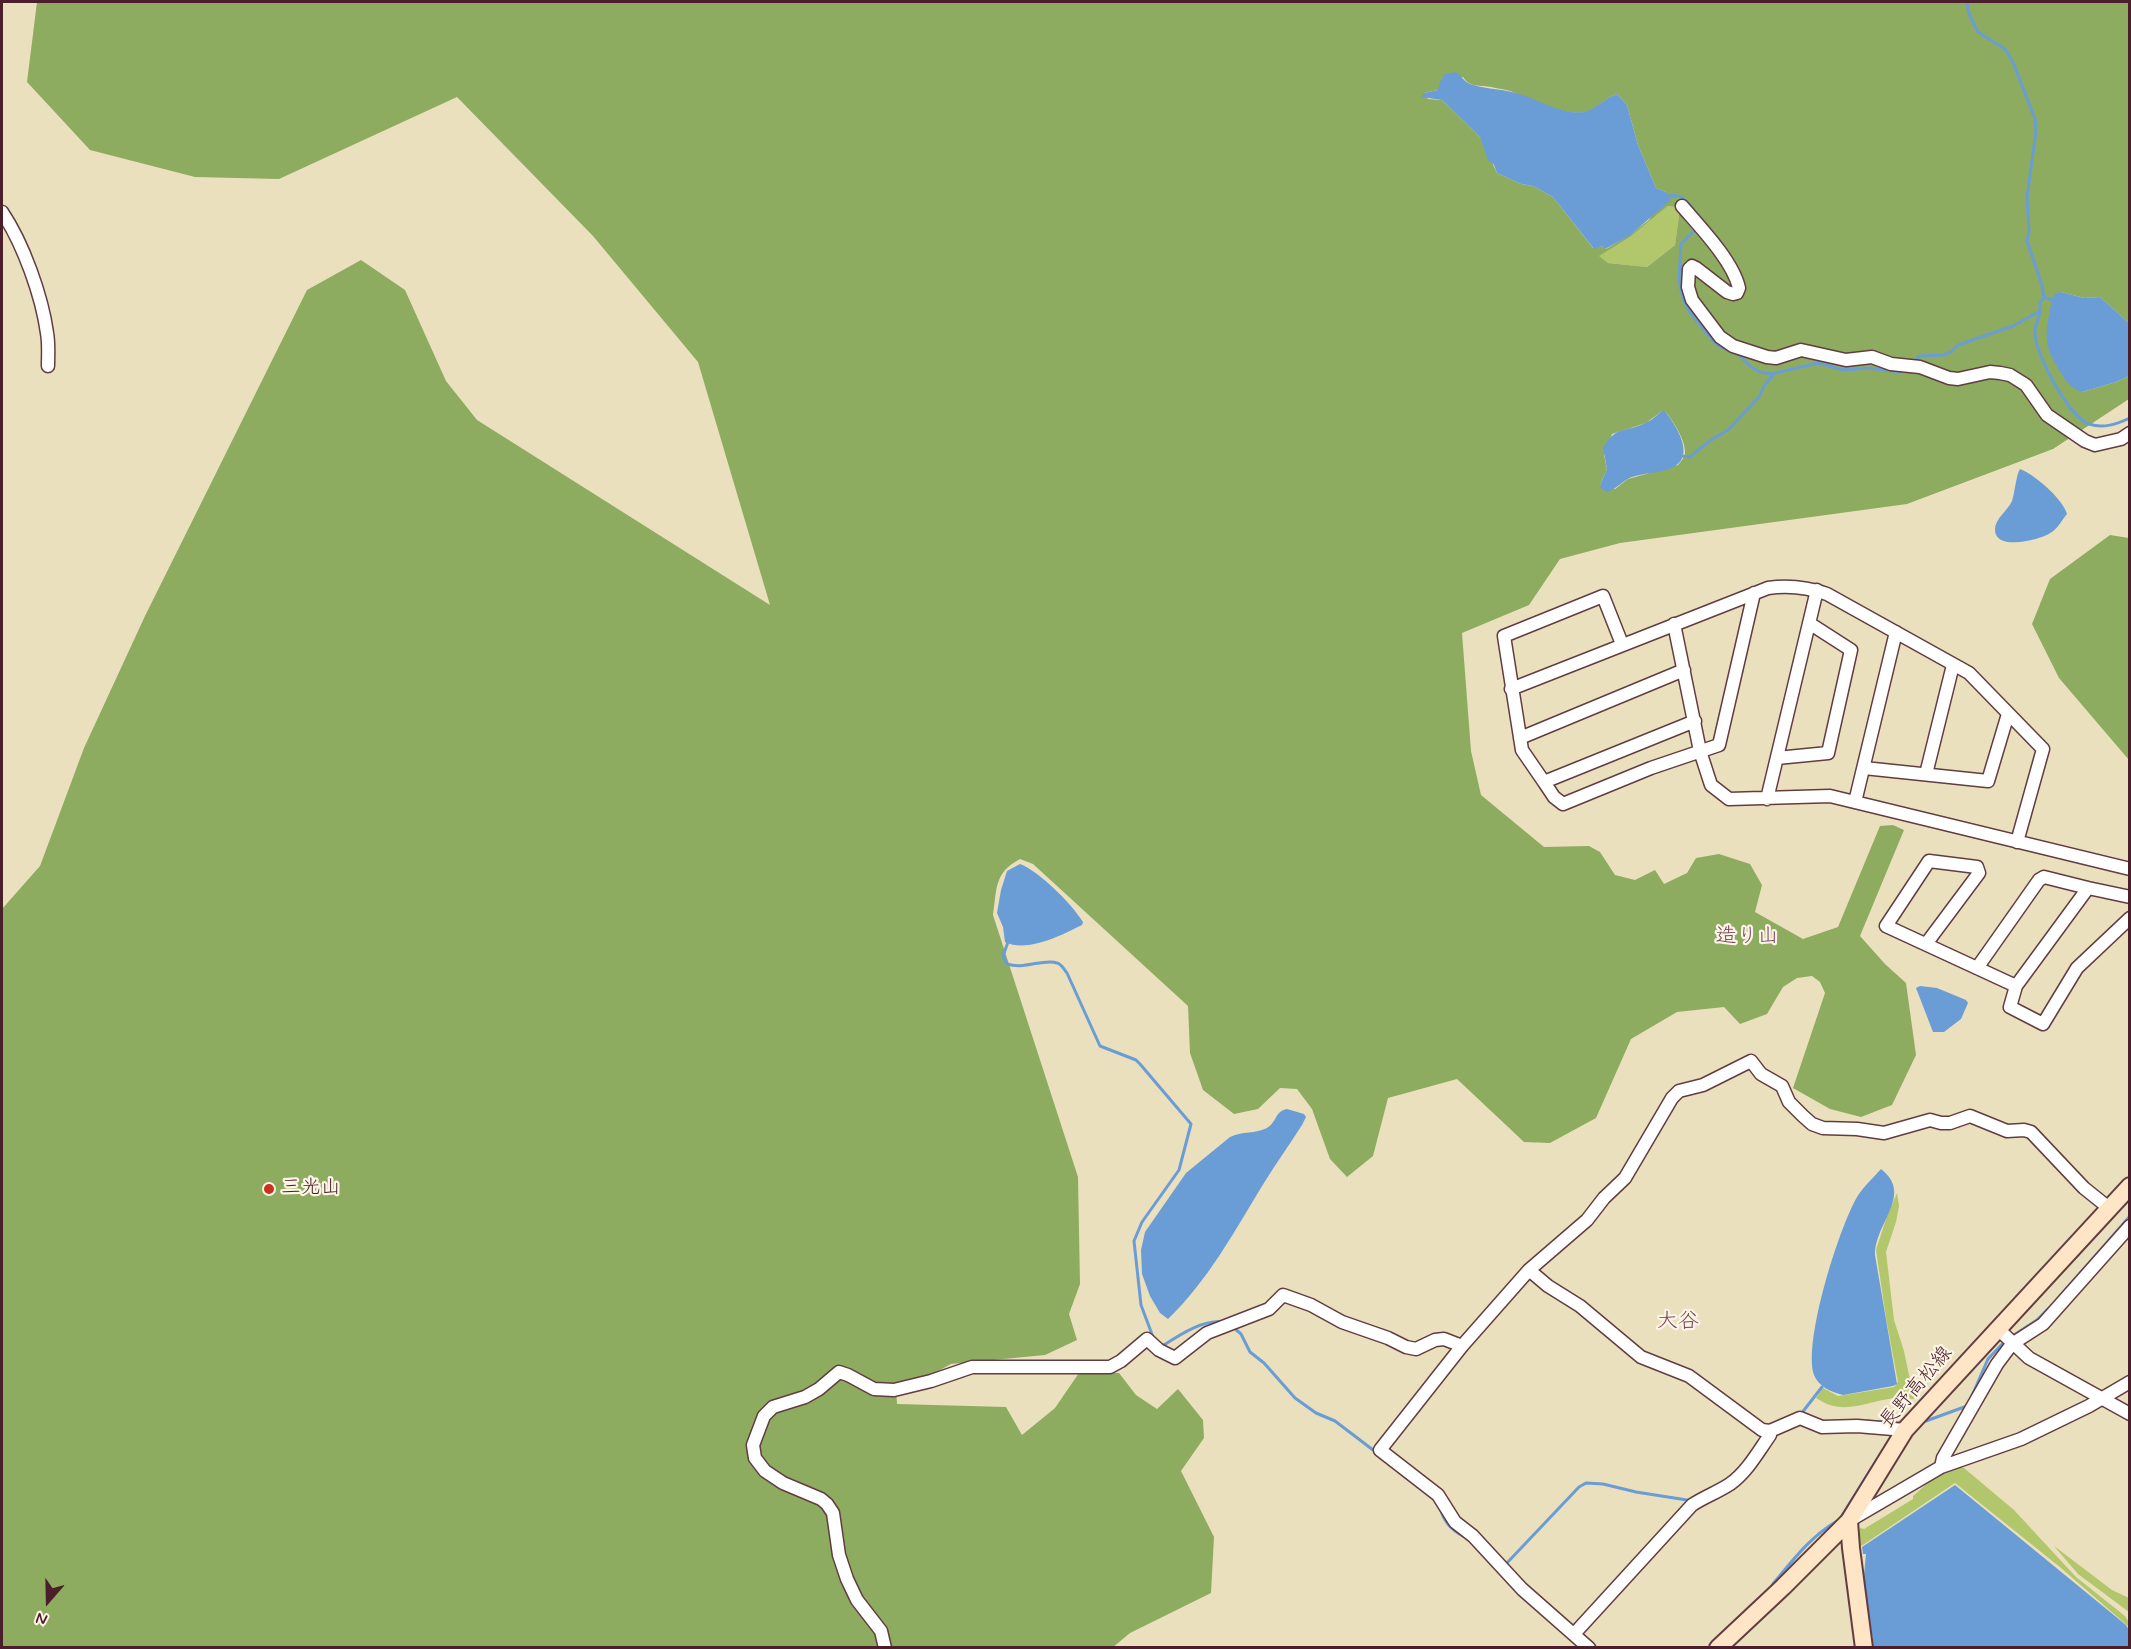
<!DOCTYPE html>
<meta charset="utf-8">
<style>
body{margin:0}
#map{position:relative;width:2131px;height:1649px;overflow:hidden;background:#ebe0bd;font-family:Mynerve,sans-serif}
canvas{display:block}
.frame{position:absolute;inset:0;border:3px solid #4a1f2b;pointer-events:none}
.north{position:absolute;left:18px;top:1571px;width:60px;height:60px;-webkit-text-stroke:4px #fcf5e5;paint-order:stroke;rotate:200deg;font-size:16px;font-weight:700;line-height:24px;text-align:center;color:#4a1f2b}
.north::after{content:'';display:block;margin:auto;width:21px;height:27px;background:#4a1f2b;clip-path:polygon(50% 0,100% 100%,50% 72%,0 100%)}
</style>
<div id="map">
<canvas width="2131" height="1649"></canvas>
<div class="frame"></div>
<div class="north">N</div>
</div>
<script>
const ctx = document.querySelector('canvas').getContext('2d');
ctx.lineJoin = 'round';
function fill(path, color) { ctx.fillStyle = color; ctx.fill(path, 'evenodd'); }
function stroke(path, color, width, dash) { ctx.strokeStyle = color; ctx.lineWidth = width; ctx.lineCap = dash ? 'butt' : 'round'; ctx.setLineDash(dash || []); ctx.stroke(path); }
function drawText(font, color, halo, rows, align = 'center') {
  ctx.font = font + ' Mynerve,"Klee One",sans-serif'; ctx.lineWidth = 4.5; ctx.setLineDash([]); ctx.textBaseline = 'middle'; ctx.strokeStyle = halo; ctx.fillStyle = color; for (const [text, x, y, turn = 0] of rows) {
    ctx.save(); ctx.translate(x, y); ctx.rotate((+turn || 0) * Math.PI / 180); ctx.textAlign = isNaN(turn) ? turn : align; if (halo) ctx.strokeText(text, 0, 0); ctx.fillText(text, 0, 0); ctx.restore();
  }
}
fill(new Path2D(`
 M 1668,206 L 1680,208 L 1675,245 L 1647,267 L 1608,263 L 1598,256 L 1630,237 Z
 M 1897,1193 L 1899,1206 L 1896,1222 L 1886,1252 L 1894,1320 L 1904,1351 L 1914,1399 C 1908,1399 1901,1398 1895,1398 C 1866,1401 1844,1417 1816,1398 L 1823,1388 L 1838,1396 L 1894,1387 L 1898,1382 L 1886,1318 L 1876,1250 L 1886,1219 Z
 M 1957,1466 L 1964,1468 L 2014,1510 L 2076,1577 L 2125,1616 L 2129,1622 L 2129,1627 L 2061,1568 L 1955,1483 L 1863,1545 L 1856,1547 L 1860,1528 L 1864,1529 L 1913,1499 L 1913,1496 L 1940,1472 Z
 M 2054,1546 L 2112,1590 L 2129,1598 L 2129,1612 L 2078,1574 Z`), '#b2c76c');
fill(new Path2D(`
 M 37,2 L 2129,2 L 2129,323 L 2100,297 L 2084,298 L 2061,292 L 2082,392 L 2116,382 L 2129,376 L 2129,399 L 2053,449 L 1907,504 L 1620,543 L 1560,559 L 1529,605 L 1462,633 L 1471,751 L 1481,795 L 1544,847 L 1589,846 L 1600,852 L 1615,875 L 1635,880 L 1655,870 L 1664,884 L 1687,873 L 1696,858 L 1719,854 L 1750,864 L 1762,885 L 1755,912 L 1803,939 L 1838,927 L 1880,826 L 1893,825 L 1904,830 L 1860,936 L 1885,964 L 1906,983 L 1916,1055 L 1892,1105 L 1861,1117 L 1830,1109 L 1793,1088 L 1825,993 L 1820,982 L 1812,976 L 1797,978 L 1783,987 L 1767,1014 L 1740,1024 L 1724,1007 L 1677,1012 L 1631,1039 L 1596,1118 L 1550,1143 L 1524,1142 L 1457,1079 L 1388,1098 L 1373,1156 L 1347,1177 L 1330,1159 L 1312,1109 L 1297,1089 L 1280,1088 L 1258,1109 L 1234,1114 L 1203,1090 L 1190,1053 L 1188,1006 L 1033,864 L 1020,859 C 994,873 997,888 993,915 L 1078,1177 L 1080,1284 L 1069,1314 L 1077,1340 L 1045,1355 L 951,1364 L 929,1376 L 896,1385 L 897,1404 L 1006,1407 L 1022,1435 L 1055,1408 L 1079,1373 L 1119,1373 L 1136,1395 L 1157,1409 L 1178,1389 L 1203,1420 L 1204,1438 L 1181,1471 L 1214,1537 L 1211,1593 L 1130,1633 L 1112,1648 L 2,1648 L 2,909 L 40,866 L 84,748 L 145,616 L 307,290 L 361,260 L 405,290 L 446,381 L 477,420 L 770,605 L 698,362 L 593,236 L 457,97 L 279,179 L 195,177 L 90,150 L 27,82 ZM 1463,77 C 1470,88 1480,85 1491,87 C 1500,89 1510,90 1518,94 C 1539,101 1562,116 1585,112 C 1596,110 1604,98 1617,94 L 1627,105 L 1638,145 L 1656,188 L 1666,192 L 1649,220 L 1628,236 L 1606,249 L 1602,246 L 1593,248 L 1553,197 L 1533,186 L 1521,184 L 1497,173 L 1480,137 L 1442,100 L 1428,99 L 1424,93 L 1438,90 ZM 1668,206 L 1680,208 L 1675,245 L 1647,267 L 1608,263 L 1599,256 L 1630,237 ZM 1662,411 L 1665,411 C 1673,421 1685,439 1685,452 C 1685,457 1681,461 1678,465 L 1628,479 L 1615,489 L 1600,485 L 1607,469 L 1604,455 L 1612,434 L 1646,423 Z
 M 2110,535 L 2129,538 L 2129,760 L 2059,678 L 2032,624 L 2050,579 Z`), '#8dac60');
fill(new Path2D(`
 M 1456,72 C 1461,76 1465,82 1470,84 C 1480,88 1500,89 1512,92 C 1536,97 1558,115 1584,112 C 1595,110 1604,98 1617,94 L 1627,105 L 1638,145 L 1656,188 L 1666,192 L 1671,200 L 1629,236 L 1605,249 L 1602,246 L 1594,249 L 1553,197 L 1533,186 L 1521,184 L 1497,173 L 1494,165 L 1488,160 L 1480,137 L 1442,100 L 1421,97 L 1424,93 L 1438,90 L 1440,82 L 1445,74 Z
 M 2061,292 L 2084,298 L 2100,297 L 2129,323 L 2129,376 L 2116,382 L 2082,392 C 2071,388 2067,383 2061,373 C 2041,342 2046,333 2052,299 L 2055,294 Z
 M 1662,411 L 1665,411 C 1677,427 1698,459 1669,469 C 1657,473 1644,473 1632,477 C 1624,480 1617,488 1608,492 L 1602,489 L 1600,485 L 1607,469 L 1603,448 C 1616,425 1625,433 1645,423 C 1651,421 1657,415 1662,411 Z
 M 2020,469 C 2034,474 2063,499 2067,514 C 2062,520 2058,528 2052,532 C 2041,540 1994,552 1995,529 C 1995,519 2008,510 2012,501 C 2015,492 2016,475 2020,469 Z
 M 1020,864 C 1039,871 1072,904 1083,922 L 1082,925 C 1062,935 1027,953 1005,942 L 1003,927 L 997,913 L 1001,890 L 1007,871 Z
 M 1920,986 L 1937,988 L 1966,1000 L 1968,1003 L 1961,1019 L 1944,1032 L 1933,1032 L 1916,988 Z
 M 1287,1109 L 1304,1114 L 1306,1117 L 1302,1125 C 1290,1144 1276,1163 1264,1183 C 1235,1230 1208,1281 1168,1319 L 1160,1313 L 1150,1296 L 1142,1274 L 1141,1250 L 1145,1232 L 1186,1173 L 1230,1137 C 1241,1131 1256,1134 1267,1128 C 1277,1122 1275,1111 1287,1109 Z
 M 1881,1169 C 1914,1195 1875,1222 1875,1255 L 1897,1384 L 1893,1386 L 1843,1395 C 1831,1392 1819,1387 1814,1375 C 1803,1341 1839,1228 1857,1197 C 1864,1186 1873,1178 1881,1169 Z
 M 1955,1485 L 2126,1625 L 2129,1630 L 2130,1647 L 1872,1648 L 1860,1643 L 1872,1642 L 1873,1640 L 1863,1586 L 1866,1554 L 1863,1554 L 1862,1547 Z`), '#6a9dd5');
stroke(new Path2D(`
 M 1967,2 L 1969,14 L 1978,32 L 2005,49 L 2013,62 L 2035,119 L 2036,131 L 2027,198 L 2029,232 L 2027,241 L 2042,285 L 2044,297
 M 1667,196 C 1680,194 1683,197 1691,207
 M 1696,229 L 1681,244 L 1679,281 L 1683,298 L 1689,311 L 1713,341 L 1719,346 L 1738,354 L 1751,367 L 1760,372 L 1771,374 L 1818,363 L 1844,370 L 1869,368 L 1900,372 L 1904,370
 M 2040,311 C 2039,319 2034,326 2035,334 C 2036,355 2069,417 2089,424 C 2103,429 2117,424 2130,418
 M 1913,362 L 1920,356 L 1943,355 L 1951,352 L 1958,345 L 2013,326 L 2040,311 L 2040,303 L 2044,297 L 2054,301
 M 1682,456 L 1690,457 L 1708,442 L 1728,430 L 1759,397 L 1764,386 L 1774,374
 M 1008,942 L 1003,956 L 1007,964 C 1025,970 1044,958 1057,963 C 1062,964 1064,970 1067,973 L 1100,1046 L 1136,1060 L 1140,1064 L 1191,1124 L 1179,1170 L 1142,1222 L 1134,1241 L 1141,1305 L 1153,1337
 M 2061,1295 L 2130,1216
 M 1233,1327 L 1241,1334 L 1250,1352 L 1264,1363 L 1295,1398 L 1316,1413 L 1335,1421 L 1377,1453
 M 2011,1337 L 2037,1320 L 2049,1308
 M 1159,1344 L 1164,1345 C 1181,1334 1204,1319 1225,1322
 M 1971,1398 L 1988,1359 L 2006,1340
 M 1801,1414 L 1822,1387
 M 1866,1421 L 1900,1423
 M 1926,1421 L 1967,1406
 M 1440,1507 C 1443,1521 1451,1530 1463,1536
 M 1838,1522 L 1883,1450
 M 1505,1565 L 1579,1487 L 1586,1483 L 1603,1484 L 1636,1492 L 1687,1500
 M 1773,1584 C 1793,1560 1810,1537 1837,1521`), '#6a9dd5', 3);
const minor = new Path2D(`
 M 1682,206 C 1700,227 1733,261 1739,288 L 1737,293 L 1733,294 L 1727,292 L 1696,268 L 1692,266 L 1689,269 L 1688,287 L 1692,300 L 1720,337 L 1733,346 L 1767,357 L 1776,358 L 1801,350 L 1846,360 L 1872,357 L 1891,364 L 1920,367 L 1949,378 L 1958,379 L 1990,372 L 2000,373 L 2010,375 L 2026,385 L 2047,415 L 2085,441 L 2095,445 L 2121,439 L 2130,433
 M 2,212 C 23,243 42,296 47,333 C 49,344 48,355 48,366
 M 1674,624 L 1700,751 L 1711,785 L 1729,799 L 1830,796 L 2130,869
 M 1622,644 L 1603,596 L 1504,636 L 1522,750 L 1544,782 L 1695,721
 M 1511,689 L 1768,588 C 1789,585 1807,587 1827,594 L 1969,673 L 2043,749 L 2017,842
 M 1520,738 L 1684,670
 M 1777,758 L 1828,753 L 1851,650 L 1809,623
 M 1864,768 L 1988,781 L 2008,714
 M 1926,774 L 1953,665
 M 1544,782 L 1554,797 L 1563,804 L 1651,768 L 1719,745 L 1754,593
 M 1767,799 L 1817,590
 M 1855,802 L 1896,632
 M 2130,897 L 2088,888 L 2016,986 L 2010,1007 L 2043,1024 L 2077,968 L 2130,918
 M 1926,944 L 1979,873 L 1977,867 L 1929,861 L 1886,926 L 2016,986
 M 1977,968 L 2039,880 L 2044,877 L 2088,888
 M 1529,1270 L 1548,1286 L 1580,1306 L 1641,1357 L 1689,1376 L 1762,1430 L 1770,1431 L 1800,1418 L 1822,1427 L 1857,1426 L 1905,1430
 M 1998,1329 L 2029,1358 L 2130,1414
 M 1941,1467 L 1943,1458 L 1997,1364 L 2012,1344 L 2043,1324 L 2130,1226
 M 1852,1519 L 1941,1467 L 2021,1439 L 2089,1406 L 2130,1382
 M 1574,1634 L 1692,1505 C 1704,1497 1718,1492 1730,1484 C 1747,1472 1758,1452 1770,1435 L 1770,1431
 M 885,1648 L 881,1631 L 857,1600 L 847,1579 L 839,1555 L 833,1513 L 827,1504 L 821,1499 L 783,1483 L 765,1471 L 755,1458 L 753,1445 L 764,1416 L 773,1407 L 805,1397 L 819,1389 L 839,1372 L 848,1375 L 874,1389 L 894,1390 L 931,1381 L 972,1367 L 1110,1367 L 1121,1361 L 1147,1339 L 1159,1350 L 1175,1358 L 1207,1333 L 1269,1309 L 1283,1295 L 1311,1305 L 1342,1322 L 1388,1338 L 1406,1347 L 1416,1349 L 1435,1340 L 1444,1339 L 1462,1346
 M 1589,1648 L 1522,1589 L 1473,1536 L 1455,1522 L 1438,1495 L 1380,1450 L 1462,1346 L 1529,1270 L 1587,1220 L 1604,1198 L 1625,1178 L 1672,1098 L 1679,1091 L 1703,1085 L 1751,1061 L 1761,1074 L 1782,1086 L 1789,1102 L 1803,1116 L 1812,1124 L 1823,1128 L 1857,1129 L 1884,1133 L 1930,1120 L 1941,1123 L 1950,1123 L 1970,1116 L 2007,1131 L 2024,1130 L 2031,1132 L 2084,1188 L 2109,1208`);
const secondary = new Path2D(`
 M 1849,1521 L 1851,1548 L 1864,1648
 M 1718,1648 L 1783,1587 L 1849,1521 L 1905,1430 L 2130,1186`);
stroke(minor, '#623c41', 15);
stroke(secondary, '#623c41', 20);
stroke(minor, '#fff', 12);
stroke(secondary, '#fde5c5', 16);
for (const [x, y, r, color] of [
 [269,1189,6,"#c8321e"]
]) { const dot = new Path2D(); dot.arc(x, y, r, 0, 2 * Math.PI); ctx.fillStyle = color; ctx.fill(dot); stroke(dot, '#fcf5e5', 2); }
drawText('20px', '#4a1f2b', '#fcf5e5', [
 ["三光山",281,1189]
], 'left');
drawText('20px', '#4a1f2b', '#fcf5e5', [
 ["長野高松線",1917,1388,-50]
]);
drawText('21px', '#7a4760', '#fcf5e5', [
 ["造り山",1747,938],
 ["大谷",1678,1323]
]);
</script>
